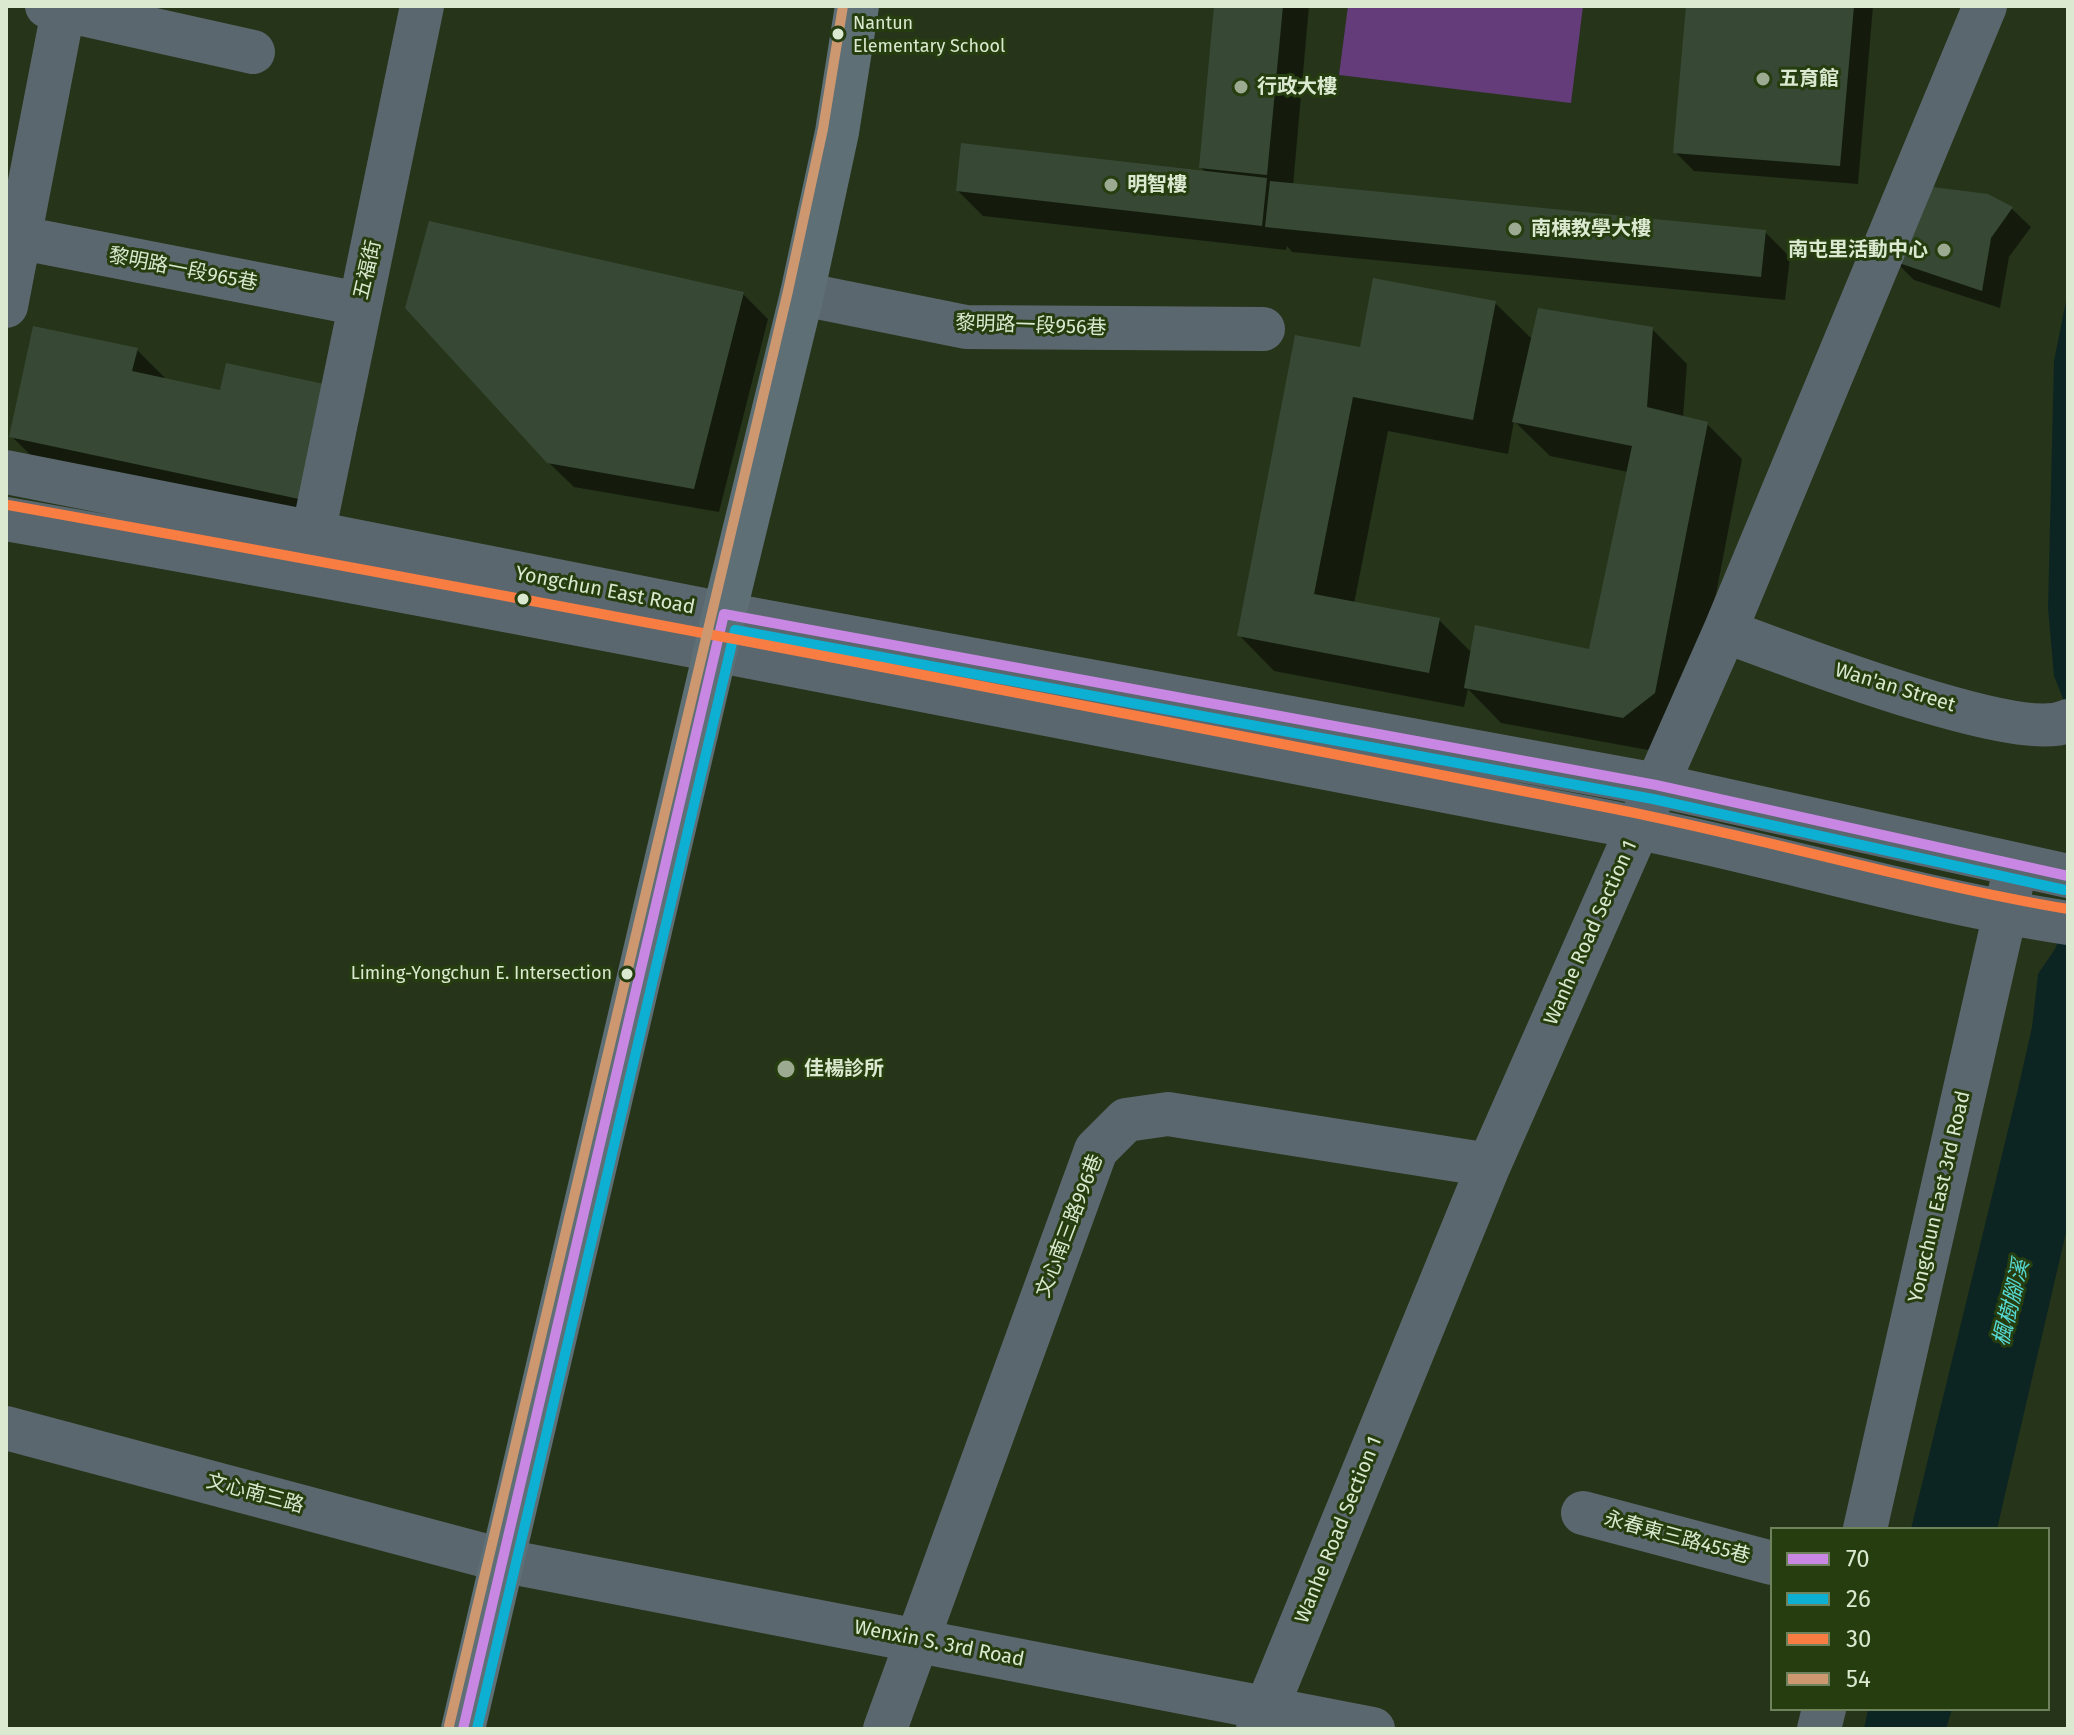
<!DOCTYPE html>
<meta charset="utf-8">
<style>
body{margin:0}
#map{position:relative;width:2074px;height:1735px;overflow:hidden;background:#26341a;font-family:"Fira Sans",sans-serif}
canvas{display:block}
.frame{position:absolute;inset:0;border:8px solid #dae9cf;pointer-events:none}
.legend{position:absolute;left:1770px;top:1527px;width:280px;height:184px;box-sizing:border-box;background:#263e0f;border:2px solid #6e825c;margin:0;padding:10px 14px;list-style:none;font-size:24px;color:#dae9cf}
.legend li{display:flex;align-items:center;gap:16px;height:40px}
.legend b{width:40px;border:2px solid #6e825c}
</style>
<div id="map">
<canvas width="2074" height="1735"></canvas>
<div class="frame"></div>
<ul class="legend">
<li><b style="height:10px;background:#c787e3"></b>70</li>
<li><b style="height:10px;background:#0dafd3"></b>26</li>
<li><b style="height:10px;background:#f77d43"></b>30</li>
<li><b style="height:10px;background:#cd976f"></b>54</li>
</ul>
</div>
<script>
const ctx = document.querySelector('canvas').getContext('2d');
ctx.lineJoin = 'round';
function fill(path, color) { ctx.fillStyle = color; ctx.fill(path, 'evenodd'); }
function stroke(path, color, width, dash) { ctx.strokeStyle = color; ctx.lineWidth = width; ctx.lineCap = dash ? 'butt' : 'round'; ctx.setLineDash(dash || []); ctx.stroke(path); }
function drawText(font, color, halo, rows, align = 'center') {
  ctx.font = font + ' "Fira Sans","Noto Sans TC",sans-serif'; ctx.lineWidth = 6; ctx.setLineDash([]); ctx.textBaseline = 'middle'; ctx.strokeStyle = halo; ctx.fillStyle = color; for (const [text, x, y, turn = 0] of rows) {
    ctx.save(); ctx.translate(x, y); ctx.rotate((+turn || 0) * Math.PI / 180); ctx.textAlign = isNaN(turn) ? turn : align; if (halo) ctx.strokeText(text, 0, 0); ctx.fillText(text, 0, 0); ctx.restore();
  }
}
fill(new Path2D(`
 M 1348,6 L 1583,6 L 1571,103 L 1339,75 Z`), '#643c7a');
fill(new Path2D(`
 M 2068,291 L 2068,711 L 2054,676 L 2048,608 L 2054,361 Z
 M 2068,918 L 2068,1224 L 1997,1529 L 1911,1529 L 2018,1089 L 2032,1027 L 2038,974 L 2055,949 Z
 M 1868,1709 L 1952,1709 L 1946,1729 L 1864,1729 Z`), '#0d2522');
fill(new Path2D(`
 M 1216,6 L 1309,6 L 1293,186 L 1765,232 L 1790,257 L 1785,300 L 1292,252 L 1287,246 L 1286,250 L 983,216 L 958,191 L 1207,173 L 1201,168 Z
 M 1688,6 L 1873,6 L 1858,184 L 1694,171 L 1675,152 Z
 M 1987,196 L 2012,209 L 2031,227 L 2009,257 L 2000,308 L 1914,280 L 1895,261 Z
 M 743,294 L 768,319 L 719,512 L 574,487 L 548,462 Z
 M 1495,303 L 1533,340 L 1652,329 L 1687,364 L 1683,418 L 1707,424 L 1742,459 L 1690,729 L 1659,752 L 1501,723 L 1468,689 L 1464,707 L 1274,671 L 1239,635 L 1361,349 ZM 1514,421 L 1550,456 L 1628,472 L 1590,651 L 1472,653 L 1439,620 L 1354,604 L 1388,431 L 1508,454 Z
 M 137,350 L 168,381 L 222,393 L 323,386 L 359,422 L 334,534 L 47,471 L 11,436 Z`), '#0007');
fill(new Path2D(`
 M 1214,6 L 1283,6 L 1267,175 L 1199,168 Z
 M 1686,6 L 1854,6 L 1840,166 L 1673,153 Z
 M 961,143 L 1267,178 L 1262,226 L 956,191 Z
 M 1270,181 L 1766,230 L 1761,277 L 1265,227 Z
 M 1933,187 L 1988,194 L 2013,207 L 1991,238 L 1982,291 L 1893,261 Z
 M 429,221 L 744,292 L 694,489 L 547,463 L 405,308 Z
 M 1373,278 L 1496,301 L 1473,420 L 1353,397 L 1314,594 L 1440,618 L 1429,673 L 1237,636 L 1295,335 L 1360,347 Z
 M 1538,308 L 1653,327 L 1647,407 L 1708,422 L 1655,693 L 1623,718 L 1464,688 L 1475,625 L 1589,649 L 1632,446 L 1512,422 Z
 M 33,326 L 138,348 L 132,371 L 220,390 L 226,363 L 324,384 L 299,499 L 9,437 Z`), '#374935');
stroke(new Path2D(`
 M 47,6 L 253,52
 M 6,235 L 360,304
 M 802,294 L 966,327 L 1263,329
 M 6,306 L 64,6
 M 6,472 L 724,614 L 1656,785 L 2068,876
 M 6,519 C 544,613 1078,722 1614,823 C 1766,852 1915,900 2068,923
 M 313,534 L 422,6
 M 1725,631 C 1785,653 2018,744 2068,721
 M 6,1428 L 505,1561 L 1373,1729
 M 1583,1513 L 1772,1563
 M 1865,1529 L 2011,887
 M 885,1729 L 1096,1150 L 1126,1120 L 1168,1114 L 1489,1165
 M 1258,1729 L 1489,1165 L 1725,631 L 1985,6
 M 1819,1729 L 1824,1709`), '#5b676e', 44);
stroke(new Path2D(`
 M 463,1729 L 724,614 L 802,294 L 837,132 L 857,6`), '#5e6f75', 44);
stroke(new Path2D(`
 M 463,1729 L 724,614 L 1656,785 L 2068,876`), '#c787e3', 10);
stroke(new Path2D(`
 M 477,1729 L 735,630 L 1653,799 L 2065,890`), '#0dafd3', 10);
stroke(new Path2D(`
 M 8,505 C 545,601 1080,704 1615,809 C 1767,839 1915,883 2068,909`), '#f77d43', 10);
stroke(new Path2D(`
 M 449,1726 L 788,291 L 823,129 L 843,6`), '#cd976f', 10);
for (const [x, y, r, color] of [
 [838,34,7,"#dae9cf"],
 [1763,79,8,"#9baa90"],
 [1241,87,8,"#9baa90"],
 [1111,185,8,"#9baa90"],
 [1515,229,8,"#9baa90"],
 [1944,250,8,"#9baa90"],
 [523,599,7,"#dae9cf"],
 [627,974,7,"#dae9cf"],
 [786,1069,10,"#9baa90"]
]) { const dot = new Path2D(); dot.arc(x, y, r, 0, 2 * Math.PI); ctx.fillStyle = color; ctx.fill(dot); stroke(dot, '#263e0f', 3); }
drawText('18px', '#dae9cf', '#263e0f', [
 ["Nantun",853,24],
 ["Elementary School",853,47],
 ["Liming-Yongchun E. Intersection",612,974,"right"]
], 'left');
drawText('bold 20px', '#dae9cf', '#263e0f', [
 ["五育館",1779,79],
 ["行政大樓",1257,87],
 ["明智樓",1127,185],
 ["南棟教學大樓",1531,229],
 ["南屯里活動中心",1928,250,"right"],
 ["佳楊診所",804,1069]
], 'left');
drawText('20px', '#dae9cf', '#263e0f', [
 ["黎明路一段965巷",183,270,11],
 ["五福街",368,270,-77],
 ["黎明路一段956巷",1031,326,2],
 ["Yongchun East Road",605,591,11],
 ["Wan'an Street",1895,688,17],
 ["Wanhe Road Section 1",1591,933,-66],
 ["Yongchun East 3rd Road",1940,1197,-77],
 ["文心南三路996巷",1070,1226,-69],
 ["文心南三路",255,1494,15],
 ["Wanhe Road Section 1",1339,1530,-68],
 ["永春東三路455巷",1677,1538,15],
 ["Wenxin S. 3rd Road",939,1644,11]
]);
drawText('italic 22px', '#56d9d5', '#263e0f', [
 ["楓樹腳溪",2012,1303,-76]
]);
</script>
